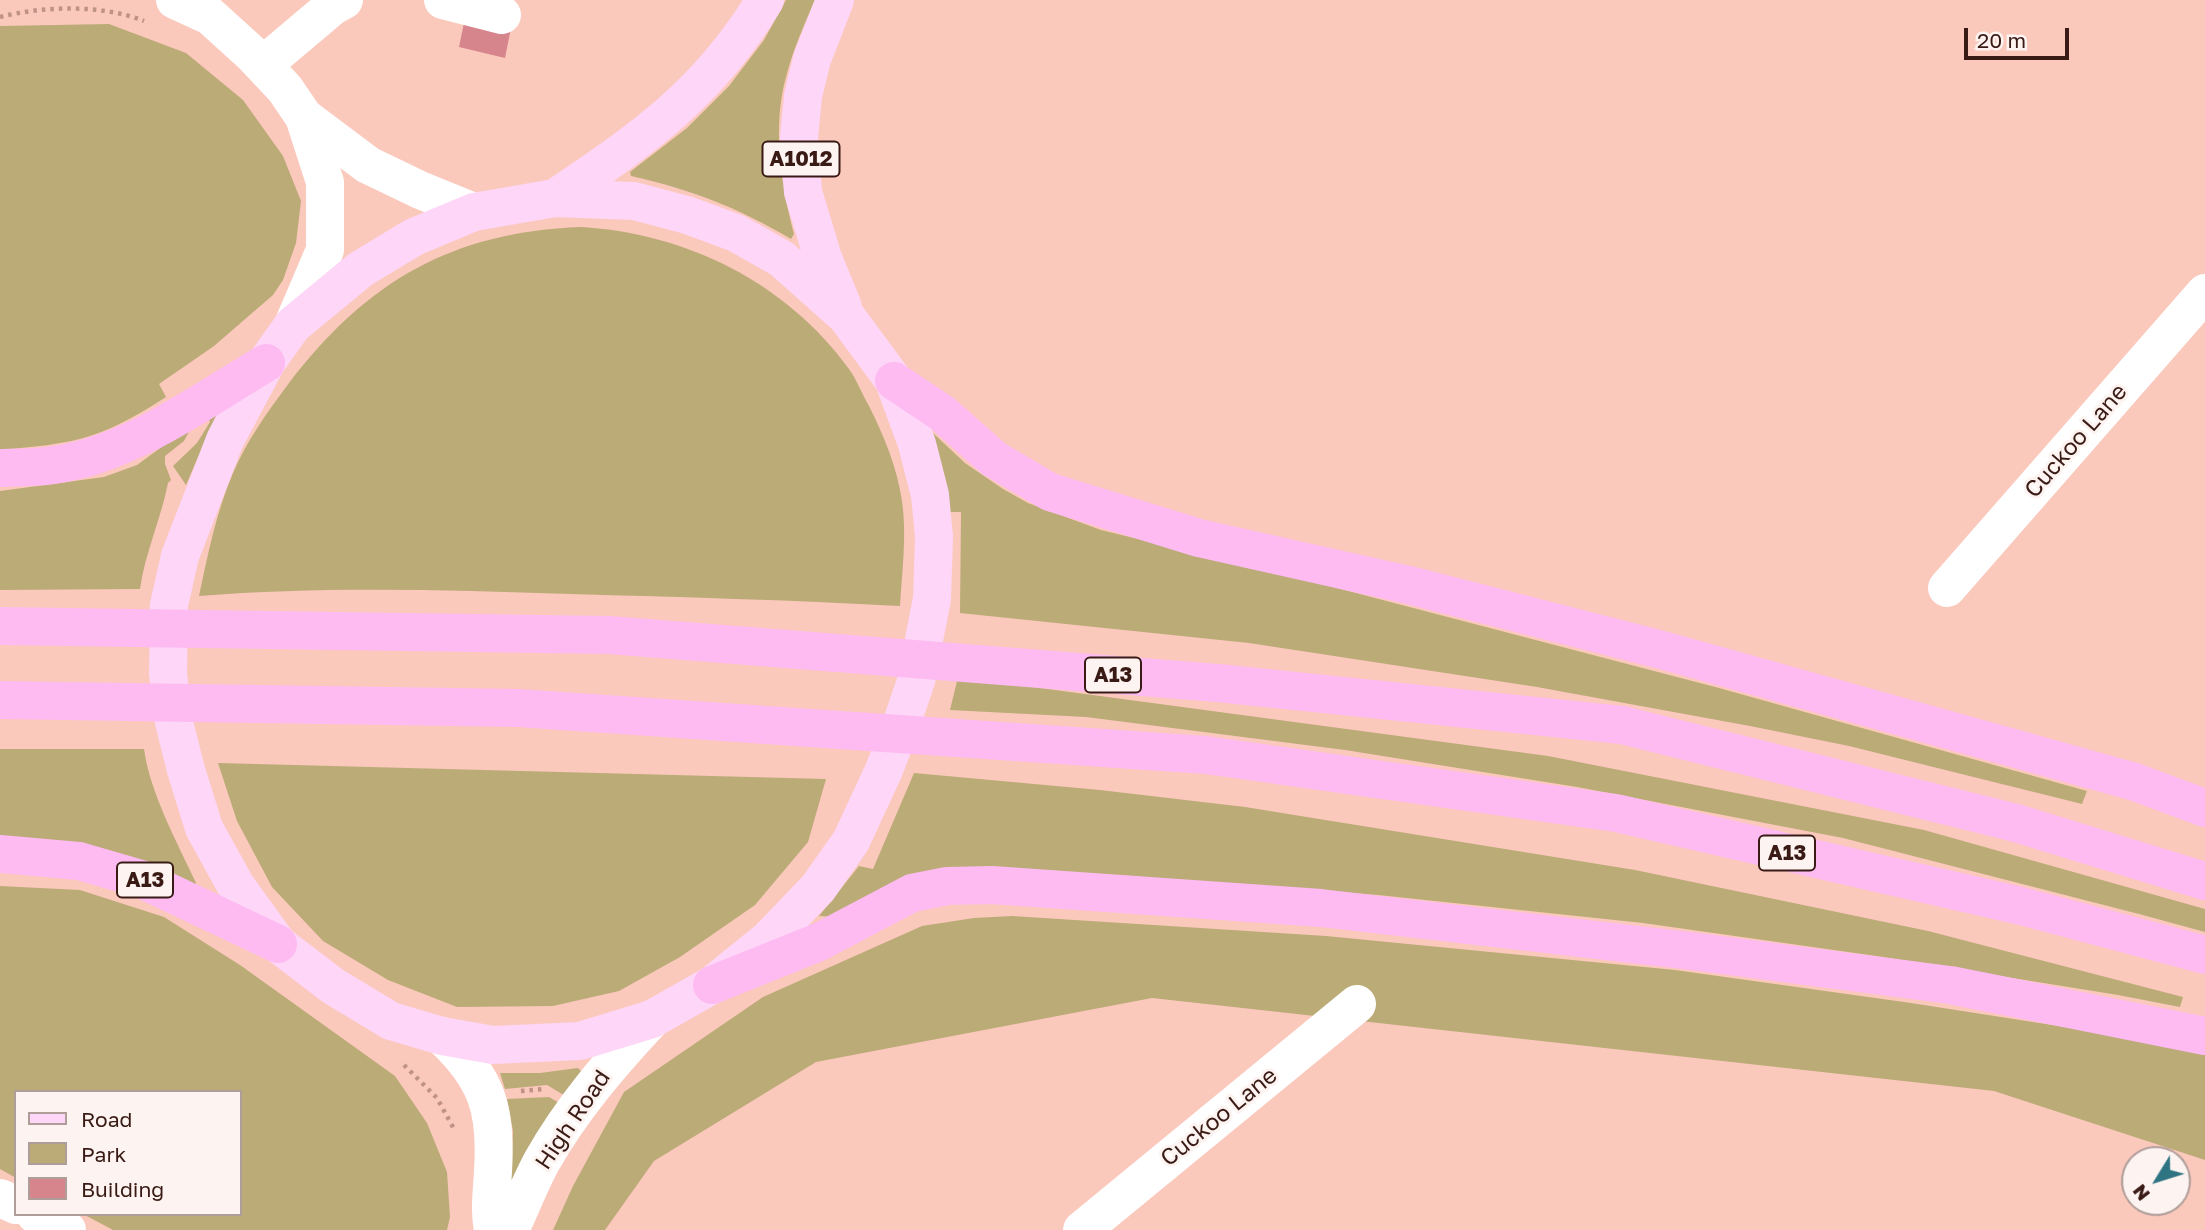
<!DOCTYPE html>
<style>
body{margin:0}
#map{position:relative;width:2205px;height:1230px;overflow:hidden;background:#fbc8bc;font-family:"Golos Text",sans-serif}
canvas{display:block}
.legend{position:absolute;left:14px;top:1090px;width:228px;height:126px;box-sizing:border-box;background:#fdf4f2;border:2px solid #af9d99;margin:0;padding:9px 12px;list-style:none;font-size:21px;color:#391a14}
.legend li{display:flex;align-items:center;gap:14px;height:35px}
.legend b{width:35px;border:2px solid #af9d99}
.north{position:absolute;left:2121px;top:1146px;width:70px;height:70px;box-sizing:border-box;background:#fdf4f2;border:2px solid #af9d99;border-radius:50%;rotate:232deg;font-size:19px;font-weight:700;line-height:28px;text-align:center;color:#391a14}
.north::after{content:'';display:block;margin:auto;width:24px;height:32px;background:#2f7482;clip-path:polygon(50% 0,100% 100%,50% 72%,0 100%)}
.scale{position:absolute;left:1964px;top:28px;width:105px;height:32px;box-sizing:border-box;border:4px solid #391a14;border-top:0;padding-left:9px;font-size:21px;line-height:24px;white-space:nowrap;color:#391a14;-webkit-text-stroke:5px #fdf4f2;paint-order:stroke}
</style>
<div id="map">
<canvas width="2205" height="1230"></canvas>
<ul class="legend">
<li><b style="height:9px;background:#fed6f7"></b>Road</li>
<li><b style="height:19px;background:#bbab77"></b>Park</li>
<li><b style="height:19px;background:#d6858d"></b>Building</li>
</ul>
<div class="north">N</div>
<div class="scale">20 m</div>
</div>
<script>
const ctx = document.querySelector('canvas').getContext('2d');
ctx.lineJoin = 'round';
function fill(path, color) { ctx.fillStyle = color; ctx.fill(path, 'evenodd'); }
function stroke(path, color, width, dash) { ctx.strokeStyle = color; ctx.lineWidth = width; ctx.lineCap = dash ? 'butt' : 'round'; ctx.setLineDash(dash || []); ctx.stroke(path); }
function drawText(font, color, halo, rows, align = 'center') {
  ctx.font = font + ' "Golos Text",sans-serif'; ctx.lineWidth = 6; ctx.setLineDash([]); ctx.textBaseline = 'middle'; ctx.strokeStyle = halo; ctx.fillStyle = color; for (const [text, x, y, turn = 0] of rows) {
    ctx.save(); ctx.translate(x, y); ctx.rotate((+turn || 0) * Math.PI / 180); ctx.textAlign = isNaN(turn) ? turn : align; if (halo) ctx.strokeText(text, 0, 0); ctx.fillText(text, 0, 0); ctx.restore();
  }
}
fill(new Path2D(`
 M 786,0 L 815,0 C 804,25 793,50 786,77 C 772,128 781,184 794,234 L 791,239 C 739,208 690,189 631,176 L 630,172 L 687,128 L 729,86 L 764,40 Z
 M 109,24 L 186,53 L 243,100 L 283,156 L 301,201 L 296,243 L 283,280 L 273,295 L 214,346 L 159,384 L 166,397 C 143,412 119,426 93,435 C 63,445 31,447 0,450 L 0,26 Z
 M 581,227 C 686,233 787,283 849,369 C 857,380 862,394 869,406 C 884,436 897,467 902,501 C 907,535 902,572 900,606 C 790,600 681,597 571,594 C 447,590 323,586 199,596 C 208,554 216,513 233,473 C 246,442 268,411 289,383 C 367,281 452,232 581,227 Z
 M 207,415 L 216,416 L 186,485 L 173,466 L 197,443 L 210,422 Z
 M 193,424 L 184,441 L 165,456 L 165,464 L 171,480 L 168,483 C 161,519 145,553 140,589 L 0,590 L 0,491 L 104,477 L 137,465 Z
 M 933,433 L 965,463 L 1003,489 L 1028,503 L 1101,530 L 1291,576 L 1719,688 L 2087,791 L 2082,804 L 1849,746 L 1750,726 L 1537,687 L 1249,643 L 960,613 L 961,512 L 949,512 Z
 M 958,677 L 1548,756 L 1924,830 L 2205,909 L 2205,932 L 2139,914 L 1843,838 L 1577,787 L 1345,750 L 1086,717 L 950,710 Z
 M 0,749 L 144,749 C 150,793 177,842 196,883 L 194,889 L 0,838 Z
 M 218,763 L 826,779 L 808,842 L 755,905 L 680,957 L 619,991 L 553,1006 L 457,1007 L 388,980 L 323,941 L 272,887 L 237,821 Z
 M 914,773 L 1100,790 L 1245,807 L 1635,870 L 1928,931 L 2183,997 L 2180,1007 L 2118,995 L 1876,956 L 1643,923 L 1378,895 L 1157,878 L 834,917 L 819,916 L 859,866 L 873,869 Z
 M 0,886 L 80,890 L 164,917 L 240,965 L 395,1076 L 427,1123 L 447,1172 L 450,1217 L 447,1230 L 113,1230 L 83,1214 L 240,1214 L 240,1092 L 16,1092 L 16,1178 L 0,1169 Z
 M 1012,916 L 1326,936 L 1675,970 L 1911,1003 L 2142,1039 L 2205,1054 L 2205,1160 L 1994,1091 L 1152,998 L 816,1062 L 654,1161 L 605,1230 L 553,1230 L 573,1186 L 624,1092 L 763,997 L 922,926 L 974,918 Z
 M 578,1068 L 583,1073 L 567,1097 L 547,1085 L 505,1089 L 500,1073 L 540,1073 Z
 M 549,1097 L 561,1104 L 510,1188 L 513,1131 L 507,1099 Z`), '#bbab77');
fill(new Path2D(`
 M 465,18 L 511,28 L 505,58 L 459,47 Z`), '#d6858d');
stroke(new Path2D(`
 M 0,17 C 43,6 102,4 144,21
 M 404,1065 L 437,1098 L 454,1129
 M 521,1091 L 544,1089`), '#bf9288', 4.5, [3.5, 5]);
stroke(new Path2D(`
 M 175,0 L 210,16 L 253,55 L 285,89 L 304,117 L 325,182 L 325,250 L 293,325
 M 443,0 L 502,15
 M 263,65 L 333,6 L 344,0
 M 304,117 L 368,165 L 420,190 L 474,212
 M 1947,588 L 2205,293
 M 442,1036 C 487,1078 497,1110 493,1171 C 492,1192 489,1210 493,1230
 M 0,1198 L 16,1205
 M 35,1214 L 67,1230
 M 510,1230 C 521,1207 530,1183 542,1161 C 572,1108 611,1063 652,1019
 M 1082,1230 L 1357,1004`), '#fff', 38);
stroke(new Path2D(`
 M 835,0 L 812,59 L 803,96 L 799,138 L 803,192 L 823,258 L 843,307
 M 555,198 L 634,201 L 687,215 L 736,233 L 782,259 L 846,316 L 894,381 L 917,444 L 930,495 L 934,537 L 932,599 L 916,681 L 900,728 L 884,770 L 851,841 L 818,888 L 769,939 L 712,985 L 652,1019 L 580,1041 L 493,1045 L 442,1036 L 391,1021 L 333,986 L 278,944 L 236,886 L 204,828 L 186,770 L 173,718 L 168,674 L 169,605 L 180,556 L 225,440 L 266,363 L 293,325 L 361,269 L 414,237 L 474,212 Z
 M 555,198 C 643,139 709,93 765,0`), '#fed6f7', 38);
stroke(new Path2D(`
 M 894,381 L 942,413 L 994,459 L 1050,492 L 1199,538 L 1409,585 L 1662,650 L 2135,782 L 2205,808
 M 0,468 C 18,467 36,468 54,465 C 131,454 200,402 266,363
 M 0,626 L 609,635 L 1218,683 L 1622,725 L 2016,823 L 2205,881
 M 0,700 L 518,708 L 1206,755 L 1616,813 L 2021,906 L 2205,955
 M 0,854 L 79,861 L 141,879 L 278,944
 M 712,985 L 819,942 L 912,893 L 947,886 L 992,885 L 1321,908 L 1691,951 L 1950,985 L 2205,1036`), '#fdbbf1', 38);
for (const [x, y, w] of [
 [801,159,77],
 [1113,675,56],
 [1787,853,56],
 [145,880,56]
]) { const box = new Path2D(); box.roundRect(x - w / 2, y - 17.5, w, 35, 5); ctx.fillStyle = '#fdf4f2'; ctx.fill(box); stroke(box, '#391a14', 2); }
drawText('bold 21px', '#391a14', null, [
 ["A1012",801,159],
 ["A13",1113,675],
 ["A13",1787,853],
 ["A13",145,880]
]);
drawText('23px', '#391a14', '#fdf4f2', [
 ["Cuckoo Lane",2076,441,-49],
 ["Cuckoo Lane",1219,1117,-39],
 ["High Road",573,1120,-56]
]);
</script>
